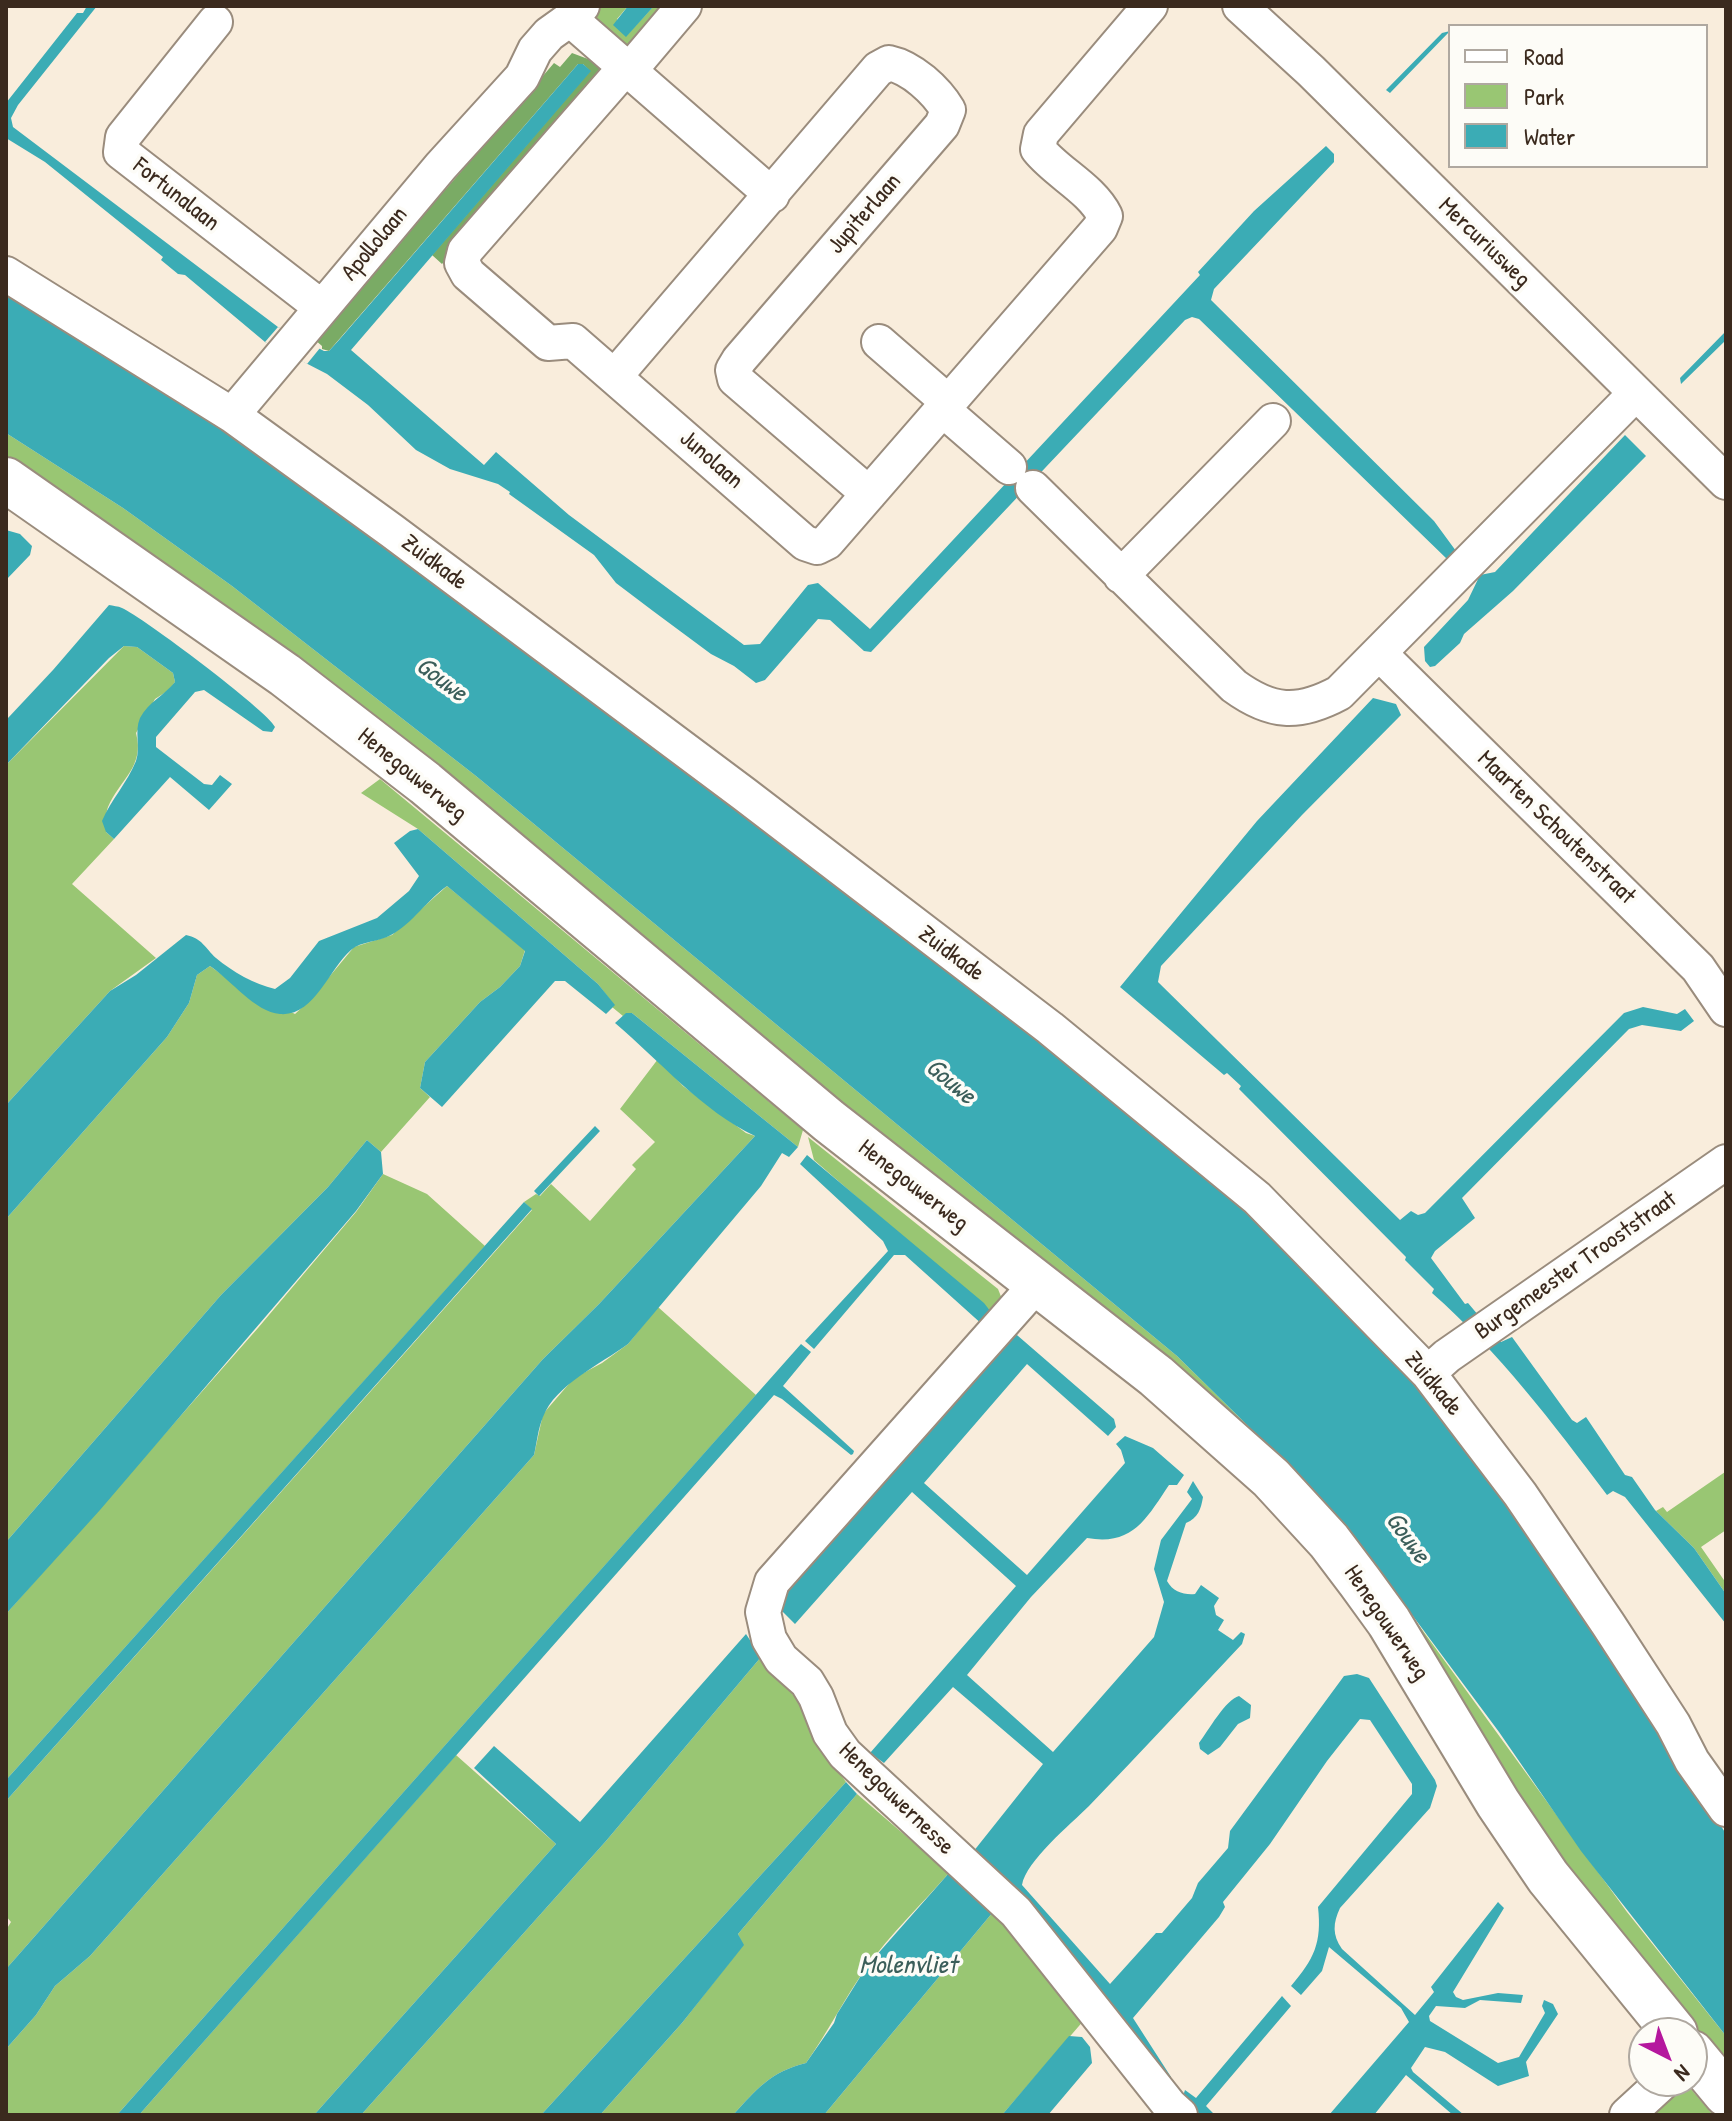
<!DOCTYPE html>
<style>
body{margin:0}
#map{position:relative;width:1732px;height:2121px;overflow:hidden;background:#f9eddc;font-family:"Patrick Hand",sans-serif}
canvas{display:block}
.frame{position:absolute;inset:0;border:8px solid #3b2a1e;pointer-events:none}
.legend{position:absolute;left:1448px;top:24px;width:260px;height:144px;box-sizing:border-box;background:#fdfcf7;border:2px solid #afa8a0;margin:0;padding:10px 14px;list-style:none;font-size:24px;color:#3b2a1e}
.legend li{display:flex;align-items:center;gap:16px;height:40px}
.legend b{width:40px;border:2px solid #afa8a0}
.north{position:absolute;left:1628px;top:2017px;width:80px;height:80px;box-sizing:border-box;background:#fdfcf7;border:2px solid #afa8a0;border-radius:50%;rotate:138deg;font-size:22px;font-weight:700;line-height:32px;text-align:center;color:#3b2a1e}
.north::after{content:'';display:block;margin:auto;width:28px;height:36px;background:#b5179e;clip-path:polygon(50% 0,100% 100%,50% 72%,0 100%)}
</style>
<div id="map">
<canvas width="1732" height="2121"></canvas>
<div class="frame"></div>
<ul class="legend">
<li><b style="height:10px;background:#fff"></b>Road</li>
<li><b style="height:22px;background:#99c673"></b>Park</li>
<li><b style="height:22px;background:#3bacb5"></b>Water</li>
</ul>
<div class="north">N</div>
</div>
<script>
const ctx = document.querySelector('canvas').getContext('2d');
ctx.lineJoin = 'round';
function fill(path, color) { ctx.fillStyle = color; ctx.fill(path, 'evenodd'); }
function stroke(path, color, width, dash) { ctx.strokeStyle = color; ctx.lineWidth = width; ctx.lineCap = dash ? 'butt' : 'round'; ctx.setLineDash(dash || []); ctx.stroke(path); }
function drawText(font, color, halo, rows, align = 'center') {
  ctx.font = font + ' "Patrick Hand",sans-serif'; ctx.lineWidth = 7; ctx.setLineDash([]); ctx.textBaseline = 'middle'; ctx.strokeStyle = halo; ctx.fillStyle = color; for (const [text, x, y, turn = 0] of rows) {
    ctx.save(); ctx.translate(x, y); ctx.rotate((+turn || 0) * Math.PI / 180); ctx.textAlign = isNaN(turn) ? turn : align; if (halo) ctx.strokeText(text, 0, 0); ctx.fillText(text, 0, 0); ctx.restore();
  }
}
fill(new Path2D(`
 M 601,6 L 628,6 L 617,19 L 626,36 L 654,6 L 674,6 L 623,54 L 594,17 Z
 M 6,433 L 123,508 L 232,586 L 476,776 L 1177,1356 L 1295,1472 L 1378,1569 L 1627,1912 L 1726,2036 L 1726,2074 L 1594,1916 L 1365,1567 L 6,464 Z
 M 124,646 L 137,647 L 173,673 L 175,682 L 169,690 L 155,699 L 136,733 C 145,767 120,779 108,807 C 105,814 107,825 106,832 L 114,839 L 72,884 L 156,958 L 110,991 L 6,1105 L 6,765 Z
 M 380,779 L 803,1130 L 798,1147 L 632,1013 L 623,1016 L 612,1007 L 614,1005 L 598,984 L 418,829 L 361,793 Z
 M 447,886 L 525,950 L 520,966 L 500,987 L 480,1002 L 425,1062 L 420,1088 L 430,1097 L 381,1152 L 367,1140 L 328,1187 L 221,1295 L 6,1542 L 6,1219 L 167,1037 L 189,1003 L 197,975 L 210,966 L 232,982 L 295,1014 L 310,1000 L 354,947 L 392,935 Z
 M 658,1059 L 683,1086 L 746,1133 L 755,1136 L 599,1304 L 543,1359 L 6,1969 L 6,1930 L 11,1922 L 6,1916 L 6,1801 L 532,1210 L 524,1202 L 536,1194 L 540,1196 L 551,1184 L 590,1221 L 636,1169 L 632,1165 L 655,1142 L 620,1109 Z
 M 808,1137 L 998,1289 L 1004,1304 L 994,1316 L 814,1160 Z
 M 383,1174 L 427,1194 L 485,1246 L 6,1780 L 6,1614 L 258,1328 L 356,1212 Z
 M 658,1307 L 756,1395 L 117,2115 L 6,2115 L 6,2049 L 36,2015 L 55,1986 L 90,1956 L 534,1455 L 543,1414 L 574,1378 L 602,1363 L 628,1344 Z
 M 1725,1472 L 1726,1530 L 1701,1547 L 1726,1583 L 1726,1594 L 1694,1548 L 1656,1511 L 1663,1507 L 1667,1512 Z
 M 761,1657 L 806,1710 L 823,1751 L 846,1782 L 541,2115 L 361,2115 L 606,1841 Z
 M 456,1755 L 556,1844 L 314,2115 L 139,2115 Z
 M 857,1794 L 949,1873 C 922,1904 890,1934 866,1968 C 844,1999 828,2032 806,2063 C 770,2072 757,2089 733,2115 L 600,2115 L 682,2023 L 743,1945 L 738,1934 Z
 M 998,1906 L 1085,2019 L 1002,2115 L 824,2115 Z
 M 1683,2086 L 1690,2088 L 1713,2115 L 1645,2115 L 1674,2088 Z`), '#99c673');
fill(new Path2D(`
 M 572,53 L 588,59 L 600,69 L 606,64 L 524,170 L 442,264 L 432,255 L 590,71 L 583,64 L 578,64 L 329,351 L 322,349 L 322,346 L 314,339 L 336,318 L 403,240 L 397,234 L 441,185 L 446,189 L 554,63 L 560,67 Z`), '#7aab65');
fill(new Path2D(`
 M 87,6 L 97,6 L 18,105 L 11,118 L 13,127 L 278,327 L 324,351 L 329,351 L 339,340 L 578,64 L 583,64 L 591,71 L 351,350 L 484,465 L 496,452 L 569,515 L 744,645 L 760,644 L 808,585 L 818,583 L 870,629 L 1200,275 L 1198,272 L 1254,211 L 1326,146 L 1334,154 L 1334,162 L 1214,289 L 1211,300 L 1434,521 L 1456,551 L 1447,559 L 1199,319 L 1192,317 L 1185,320 L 871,652 L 864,651 L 830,620 L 818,619 L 765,680 L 756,683 L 734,666 L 711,654 L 653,611 L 616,583 L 594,555 L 509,494 L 510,492 L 498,484 L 450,469 L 416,450 L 368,405 L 327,374 L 265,342 L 185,275 L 178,274 L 161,260 L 163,257 L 45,162 L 6,138 L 6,103 L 77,13 L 83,13 Z
 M 628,6 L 654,6 L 626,37 L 613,25 Z
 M 1450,31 L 1390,93 L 1386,90 L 1442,33 Z
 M 6,286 L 311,484 L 1121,1096 L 1274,1227 L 1443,1414 L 1553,1570 L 1665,1736 L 1726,1834 L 1726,2036 L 1581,1851 L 1499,1732 L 1378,1569 L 1296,1473 L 1177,1356 L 476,776 L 232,586 L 123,508 L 6,433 Z
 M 1726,331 L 1726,340 L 1681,384 L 1680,378 Z
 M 1625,435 L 1646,456 L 1513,591 L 1464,634 L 1460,643 L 1435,666 L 1430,667 L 1425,661 L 1424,647 L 1468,600 L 1480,575 L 1495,572 Z
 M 6,530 L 20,534 L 32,546 L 30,555 L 6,580 Z
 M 109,605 C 113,606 118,606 122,608 C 141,616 268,711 275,727 L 272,732 L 263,731 L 204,690 L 195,692 L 156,737 L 156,747 L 204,784 L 212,785 L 220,775 L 232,784 L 209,810 L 170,777 L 114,839 L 106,832 L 102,821 C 111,800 127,783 136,761 C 141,746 134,732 140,718 C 148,702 165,695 175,682 L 173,673 L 137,647 L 124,646 L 109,658 L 6,765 L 6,716 L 8,718 L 53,670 Z
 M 1373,698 L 1396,704 L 1401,715 L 1302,815 L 1161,966 L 1158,982 L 1400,1220 L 1411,1211 L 1418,1215 L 1425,1213 L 1624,1013 L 1643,1007 L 1677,1014 L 1685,1009 L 1694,1021 L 1681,1031 L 1642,1025 L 1629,1029 L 1462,1198 L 1475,1218 L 1435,1251 L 1431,1258 L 1465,1304 L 1468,1303 L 1501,1342 L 1512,1337 L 1572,1420 L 1577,1423 L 1586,1417 L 1625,1475 L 1632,1477 L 1655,1510 L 1694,1548 L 1726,1594 L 1726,1624 L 1625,1497 L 1613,1491 L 1607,1495 C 1552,1422 1500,1353 1432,1293 L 1434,1289 L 1405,1260 L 1406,1257 L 1239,1089 L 1241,1086 L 1227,1073 L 1224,1075 L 1120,987 L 1257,821 Z
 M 418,829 L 598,984 L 615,1005 L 606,1014 L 565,981 L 555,981 L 442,1107 L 420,1088 L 425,1062 L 480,1002 L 500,987 L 520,966 L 525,951 L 447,886 C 427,900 413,923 391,935 C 379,942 361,941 351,950 C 329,969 314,1017 280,1014 C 255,1012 231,980 210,966 L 197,975 L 189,1003 L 167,1037 L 6,1219 L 6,1105 L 110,991 L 136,975 L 186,935 C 202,938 205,948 216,958 C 233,972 254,984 275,989 L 290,978 L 319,941 L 377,918 L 409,891 L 419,876 L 394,843 L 410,831 Z
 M 626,1013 L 632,1013 L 798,1147 L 789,1157 L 782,1153 L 761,1186 L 628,1344 C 601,1364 555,1385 543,1417 C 538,1429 537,1442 534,1455 L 90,1956 L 55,1986 L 36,2015 L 6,2049 L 6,1969 L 543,1359 L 599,1304 L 755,1136 C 702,1111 660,1061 615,1023 Z
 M 595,1126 L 600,1131 L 539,1196 L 534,1191 Z
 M 367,1140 L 381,1152 L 383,1174 L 356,1211 L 100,1510 L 6,1614 L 6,1542 L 221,1295 L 328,1187 Z
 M 807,1155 L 984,1303 L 994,1316 L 984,1326 L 905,1255 L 894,1255 L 814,1349 L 805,1341 L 888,1251 L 883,1241 L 800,1164 Z
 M 524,1202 L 532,1209 L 6,1801 L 6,1780 Z
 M 1010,1329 L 1114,1419 L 1116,1427 L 1108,1436 L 1027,1364 L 924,1483 L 1027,1575 L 1125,1463 L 1121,1450 L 1116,1444 L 1125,1436 L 1153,1448 L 1184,1475 L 1177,1485 L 1169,1485 C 1146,1519 1133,1546 1087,1538 L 1031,1597 L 967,1675 L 1053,1752 L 1154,1637 L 1164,1602 L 1154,1569 L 1161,1540 L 1192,1499 L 1187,1492 L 1193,1481 L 1203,1497 C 1201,1509 1198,1518 1186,1523 L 1167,1581 C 1173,1592 1184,1595 1195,1594 L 1201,1585 L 1219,1598 L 1214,1606 L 1216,1615 L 1224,1620 L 1218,1630 L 1233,1640 L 1241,1632 L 1245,1634 L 1242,1644 C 1191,1698 1140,1753 1089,1806 C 1071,1824 1026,1861 1022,1885 L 1110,1984 L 1156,1933 L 1162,1933 L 1192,1898 L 1198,1883 L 1228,1848 L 1230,1831 L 1344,1676 L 1357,1674 L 1369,1678 L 1435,1780 L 1437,1786 L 1430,1808 L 1340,1908 C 1333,1923 1332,1935 1342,1949 L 1415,2015 L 1434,1992 L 1431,1987 L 1498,1902 L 1504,1908 L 1453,1992 L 1456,1997 L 1463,2000 L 1498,1993 L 1523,1995 L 1521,2003 L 1480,2000 L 1465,2008 L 1436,2006 L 1429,2016 L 1430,2021 L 1498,2063 L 1519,2057 L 1545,2013 L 1542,2006 L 1544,2000 L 1553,2004 L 1558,2014 L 1526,2062 L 1529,2076 L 1498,2086 L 1445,2052 L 1425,2047 L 1411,2068 L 1413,2072 L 1464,2115 L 1453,2115 L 1406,2075 L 1374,2115 L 1329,2115 L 1409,2022 L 1401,2008 L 1329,1947 L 1322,1971 L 1301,1995 L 1291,1986 C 1314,1959 1322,1943 1318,1907 L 1412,1794 L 1412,1784 L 1370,1720 L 1360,1719 L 1327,1761 L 1270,1844 L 1223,1902 L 1225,1907 L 1219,1917 L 1133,2018 L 1171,2077 L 1165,2079 L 998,1906 L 824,2115 L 733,2115 C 757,2089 770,2072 806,2063 L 834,2023 L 837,2014 L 867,1966 L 949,1873 L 969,1857 L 1043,1764 L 953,1687 L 884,1763 L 870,1753 L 1016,1586 L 912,1492 L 795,1624 L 781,1610 L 782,1597 L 788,1586 Z
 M 801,1344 L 811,1352 L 783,1386 L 854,1451 L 853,1454 L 851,1455 L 782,1399 L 774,1395 L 139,2115 L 117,2115 Z
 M 746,1634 L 761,1657 L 606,1841 L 361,2115 L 314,2115 L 556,1844 L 474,1768 L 494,1746 L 580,1822 Z
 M 1239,1696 L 1251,1705 L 1250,1718 L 1238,1724 L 1220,1747 L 1208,1755 L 1200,1749 L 1199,1743 C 1208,1731 1226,1699 1239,1696 Z
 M 846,1782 L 857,1794 L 738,1934 L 744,1945 L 682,2023 L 600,2115 L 541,2115 Z
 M 1282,1996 L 1291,2006 L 1206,2106 L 1215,2115 L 1201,2115 L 1182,2099 L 1185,2090 L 1196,2098 Z
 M 1069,2036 L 1082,2037 L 1090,2047 L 1092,2063 L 1048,2115 L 1002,2115 Z`), '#3bacb5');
fill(new Path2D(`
 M 278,327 L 320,348 L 307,364 L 265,342 Z`), '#f9eddc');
const minor = new Path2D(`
 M 1240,6 L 1311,71 L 1726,482
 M 570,19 L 772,195
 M 215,22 L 123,137 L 121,152 L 321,307
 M 625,68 L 465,251 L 462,263 L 468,274 L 548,343 L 573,341 L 805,543 L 817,547 L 827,542 L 1100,228 L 1105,216 C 1091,188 1057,173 1038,149 L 1041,134 L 1150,6
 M 629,71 L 684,6
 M 6,274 L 232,415 L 392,531 L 744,794 L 1050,1028 L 1257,1198 L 1428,1373 L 1520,1494 L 1608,1624 L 1673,1724 L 1692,1761 L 1726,1809
 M 879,342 L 948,402
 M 615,376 L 878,69 L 889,63 C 912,68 936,90 948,110 L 942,125 L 739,360 L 733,370 L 735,379 L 869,494
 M 942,409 L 1009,467
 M 232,415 L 441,166 L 522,77 L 535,50 L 549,34 L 570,19 L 582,6
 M 1033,488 L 1234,686 C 1271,713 1298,715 1339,693 L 1636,393
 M 1121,576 L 1273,421
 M 1379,653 L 1698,968 L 1726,1009
 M 1037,1284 L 772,1582 L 763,1612 L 769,1639 L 781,1659 L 807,1682 L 816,1697 L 830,1733 L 845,1754 L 1016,1912 L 1170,2106 L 1180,2115
 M 1428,1373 L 1447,1356 L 1726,1162
 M 1627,2115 L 1664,2081`);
const major = new Path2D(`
 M 6,480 L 285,675 L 425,783 L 829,1121 L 1156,1376 L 1271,1478 L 1329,1541 L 1360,1582 L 1389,1622 L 1498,1803 L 1548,1877 L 1675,2033
 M 1692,2053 L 1726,2094`);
stroke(minor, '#9a8c7d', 38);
stroke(major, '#9a8c7d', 48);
stroke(minor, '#fff', 34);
stroke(major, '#fff', 44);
drawText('24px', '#3b2a1e', '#fdfcf7', [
 ["Fortunalaan",176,195,38],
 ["Jupiterlaan",865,214,-49],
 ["Mercuriusweg",1484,243,44],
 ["Apollolaan",375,244,-50],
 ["Junolaan",711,460,41],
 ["Zuidkade",434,563,37],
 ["Henegouwerweg",412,775,39],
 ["Maarten Schoutenstraat",1556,828,44],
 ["Zuidkade",951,954,37],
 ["Henegouwerweg",913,1186,38],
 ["Burgemeester Trooststraat",1576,1266,-35],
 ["Zuidkade",1433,1384,50],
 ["Henegouwerweg",1386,1623,56],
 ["Henegouwernesse",896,1799,44]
]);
drawText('italic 26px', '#3b5e5a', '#fdfcf7', [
 ["Gouwe",441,680,37],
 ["Gouwe",950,1082,40],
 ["Gouwe",1407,1538,54],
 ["Molenvliet",908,1966]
]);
</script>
